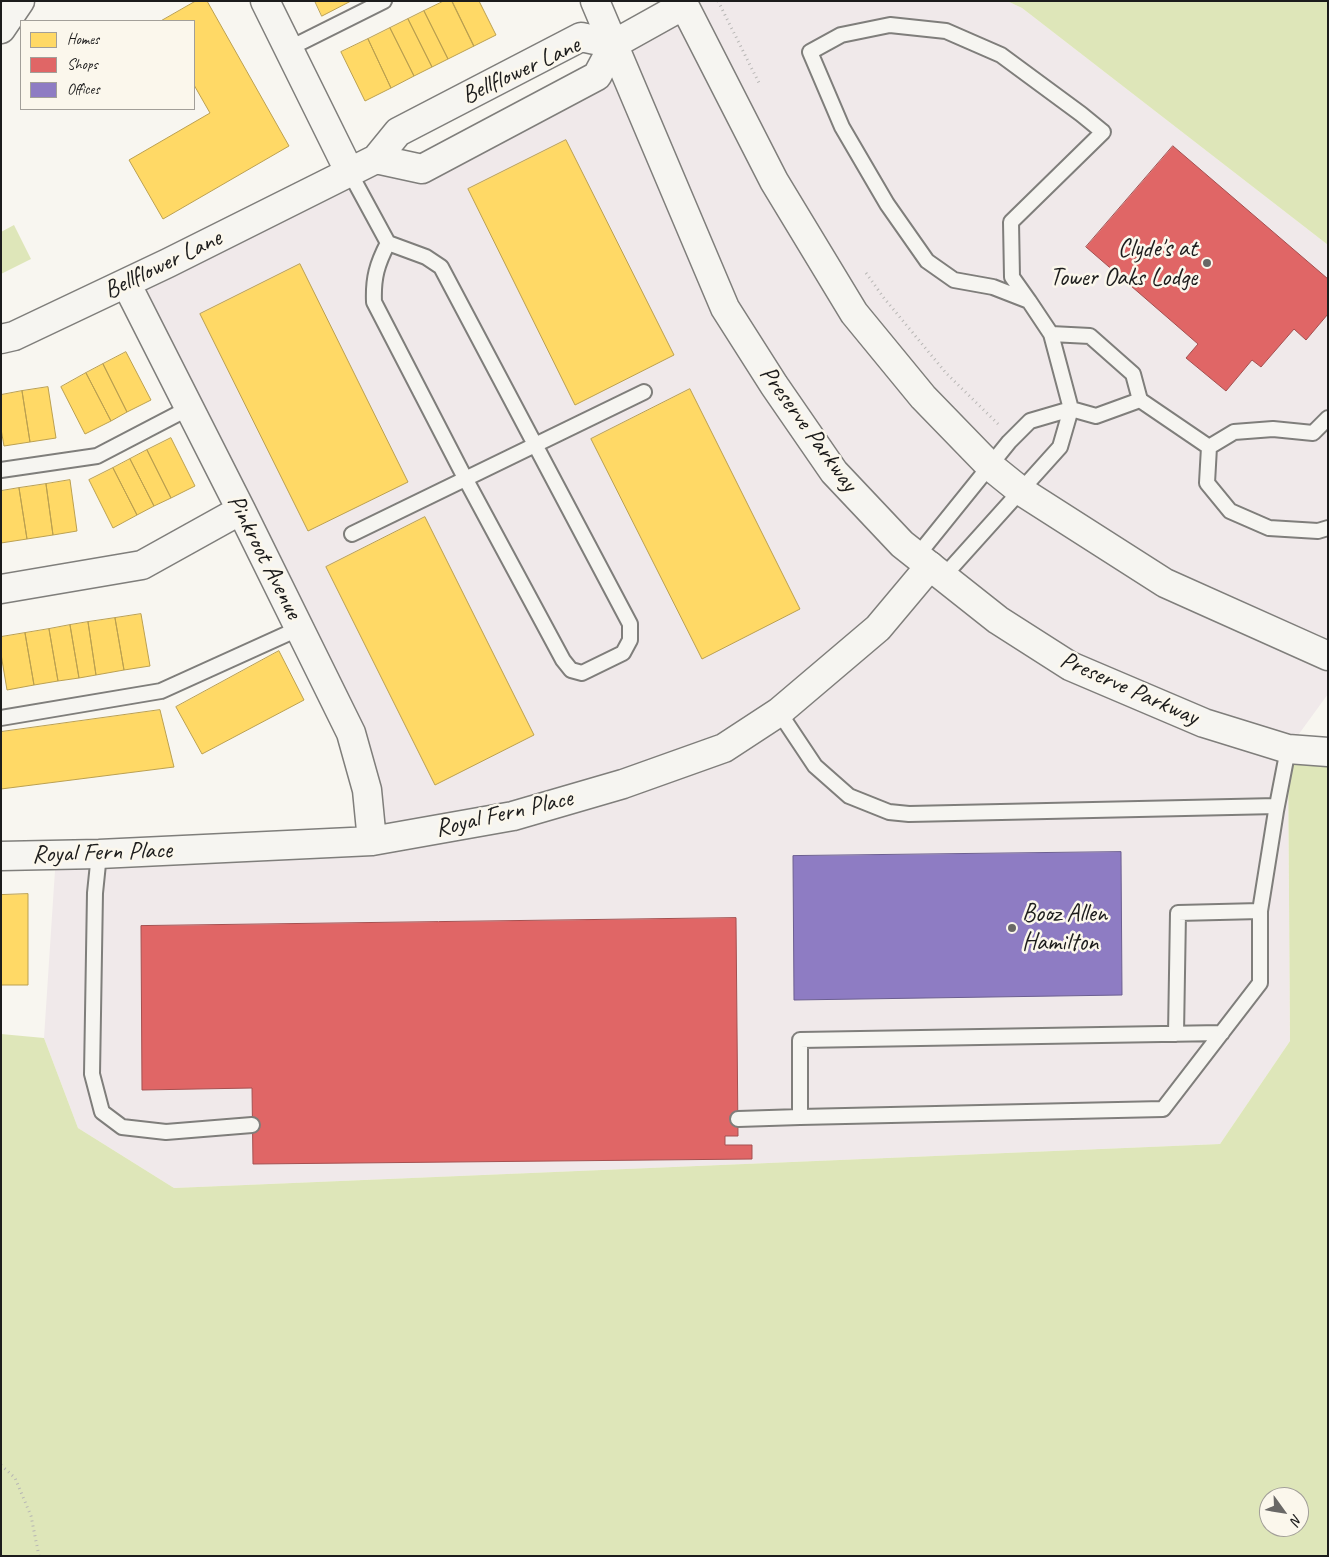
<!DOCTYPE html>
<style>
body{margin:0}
#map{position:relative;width:1329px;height:1557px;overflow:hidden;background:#f8f6f0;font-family:Caveat,sans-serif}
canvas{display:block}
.frame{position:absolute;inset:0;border:2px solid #1c1c1c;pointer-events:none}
.legend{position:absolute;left:20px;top:20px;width:175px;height:90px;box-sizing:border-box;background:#fbf7ec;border:1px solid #a29f99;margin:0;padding:6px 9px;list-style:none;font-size:15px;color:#1c1c1c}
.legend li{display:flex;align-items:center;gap:10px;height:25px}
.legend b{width:25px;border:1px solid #a29f99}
.north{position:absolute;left:1259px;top:1487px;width:50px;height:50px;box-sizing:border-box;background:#fbf7ec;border:1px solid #a29f99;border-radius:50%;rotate:122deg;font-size:14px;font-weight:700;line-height:20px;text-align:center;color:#1c1c1c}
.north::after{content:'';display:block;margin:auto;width:18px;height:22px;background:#696866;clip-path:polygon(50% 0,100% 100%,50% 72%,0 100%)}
</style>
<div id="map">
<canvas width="1329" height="1557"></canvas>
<div class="frame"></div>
<ul class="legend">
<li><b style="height:14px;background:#ffd966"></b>Homes</li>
<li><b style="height:14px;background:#e06666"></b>Shops</li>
<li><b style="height:14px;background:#8e7cc3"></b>Offices</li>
</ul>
<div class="north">N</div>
</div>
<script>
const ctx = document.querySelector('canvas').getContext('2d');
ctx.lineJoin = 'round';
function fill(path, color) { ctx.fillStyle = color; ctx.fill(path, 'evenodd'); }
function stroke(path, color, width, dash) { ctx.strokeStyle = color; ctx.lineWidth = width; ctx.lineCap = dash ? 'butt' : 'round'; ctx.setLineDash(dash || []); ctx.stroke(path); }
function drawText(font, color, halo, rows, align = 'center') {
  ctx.font = font + ' Caveat,sans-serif'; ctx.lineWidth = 5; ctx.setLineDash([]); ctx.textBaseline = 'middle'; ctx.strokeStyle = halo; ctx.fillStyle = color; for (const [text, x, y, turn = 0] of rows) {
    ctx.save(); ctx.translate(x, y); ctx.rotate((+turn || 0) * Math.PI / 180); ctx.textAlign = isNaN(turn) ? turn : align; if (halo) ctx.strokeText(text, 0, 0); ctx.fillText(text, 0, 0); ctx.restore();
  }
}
fill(new Path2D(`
 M 693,1 L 1007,1 L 1022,8 L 1328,245 L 1328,694 L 1288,749 L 1290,1041 L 1220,1144 L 174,1188 L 78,1128 L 44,1038 L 56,855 L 371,841 L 367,790 L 126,283 L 376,159 L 422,169 Z`), '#f0e9ea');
fill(new Path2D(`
 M 1007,1 L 1328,1 L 1328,245 L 1022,8 Z
 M 14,225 L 31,259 L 1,274 L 1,232 Z
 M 1288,749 L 1328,752 L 1328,1556 L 1,1556 L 1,1034 L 44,1038 L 78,1128 L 174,1188 L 1220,1144 L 1290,1041 ZM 1269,1497 L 1299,1497 L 1299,1527 L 1269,1527 Z`), '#dee6b9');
const homes = new Path2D(`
 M 196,1 L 207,1 L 289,146 L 163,219 L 129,160 L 210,113 L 194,85 L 194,21 L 161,21 Z
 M 315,1 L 351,1 L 322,16 Z
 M 444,1 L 452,1 L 474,46 L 448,59 L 424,11 Z
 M 452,1 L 479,1 L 496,35 L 474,46 Z
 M 424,11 L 448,59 L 432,67 L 408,19 Z
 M 408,19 L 432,67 L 414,76 L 390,28 Z
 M 390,28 L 414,76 L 391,88 L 368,39 Z
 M 368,39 L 391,88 L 365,101 L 341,52 Z
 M 566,140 L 674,355 L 575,405 L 468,189 Z
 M 300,264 L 408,482 L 308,531 L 200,314 Z
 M 126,352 L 151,400 L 127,412 L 103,364 Z
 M 103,364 L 127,412 L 111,421 L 86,373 Z
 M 86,373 L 111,421 L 85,434 L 61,387 Z
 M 48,387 L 56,438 L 30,442 L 22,391 Z
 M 690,389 L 800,609 L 702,659 L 591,439 Z
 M 22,391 L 30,442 L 4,446 L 1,429 L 1,395 Z
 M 171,438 L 195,486 L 171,498 L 147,450 Z
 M 147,450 L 171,498 L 154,506 L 130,459 Z
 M 130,459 L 154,506 L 137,515 L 113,468 Z
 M 113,468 L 137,515 L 113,528 L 89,480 Z
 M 70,480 L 77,531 L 53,535 L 46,484 Z
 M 46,484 L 53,535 L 27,539 L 19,488 Z
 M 19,488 L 27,539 L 1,543 L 1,491 Z
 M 425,517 L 534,735 L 435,785 L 326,567 Z
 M 141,614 L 150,666 L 124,670 L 115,618 Z
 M 115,618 L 124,670 L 96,675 L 88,622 Z
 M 88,622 L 96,675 L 79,678 L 70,625 Z
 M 70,625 L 79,678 L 58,681 L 49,629 Z
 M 49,629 L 58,681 L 34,685 L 25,633 Z
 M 25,633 L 34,685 L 7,690 L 1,654 L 1,637 Z
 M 279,651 L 304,700 L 202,754 L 176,707 Z
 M 160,710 L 174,767 L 1,789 L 1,732 Z
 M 28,894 L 28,985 L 1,985 L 1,895 Z`);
fill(homes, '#ffd966');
stroke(homes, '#bba050', 1);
const shops = new Path2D(`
 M 1173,146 L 1328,279 L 1328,314 L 1306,340 L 1294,329 L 1261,367 L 1252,360 L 1226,391 L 1186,358 L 1198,344 L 1086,247 Z
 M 736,918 L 738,1136 L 725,1136 L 725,1145 L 752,1145 L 752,1159 L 253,1164 L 252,1088 L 142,1090 L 141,926 Z`);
fill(shops, '#e06666');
stroke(shops, '#a55050', 1);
const offices = new Path2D(`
 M 1121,852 L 1122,995 L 794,1000 L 793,856 Z`);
fill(offices, '#8e7cc3');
stroke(offices, '#6c5f91', 1);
const lane = new Path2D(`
 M 288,49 L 384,1
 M 350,173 L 388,243 L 426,257 L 441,267 L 630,624 L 630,640 L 623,653 L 582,673 L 571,670 L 563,660 L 465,478 L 374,302 C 373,278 377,264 388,243
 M 1029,301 L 1012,277 L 1011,222 L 1103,132 L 1081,114 L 1001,55 L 946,31 L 890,25 L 841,35 L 810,52 L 842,127 L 887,204 L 927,261 L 954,280 L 993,287 L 1029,301 L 1051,334
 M 1140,400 L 1209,447
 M 1209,447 L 1207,483 L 1230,511 L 1269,528 L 1318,531 L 1328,528
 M 1209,447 L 1234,432 L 1273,429 L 1313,433 L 1328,418
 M 1,470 L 97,456 L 189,408
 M 352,534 L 644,392
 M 917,556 L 1009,442 L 1030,421 L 1071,409 L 1096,416 L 1140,400 L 1133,374 L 1090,336 L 1051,334 L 1071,409 L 1060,447 L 943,577
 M 779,712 L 815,766 L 849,796 L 889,812 L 909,814 L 1277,806
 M 1,718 L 161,691 L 300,628
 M 99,854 L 95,893 L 92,1074 L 102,1112 L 122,1127 L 166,1132 L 252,1125
 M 1222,1033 L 800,1040 L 800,1117 L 1163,1109 L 1260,983 L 1260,911 L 1276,811 L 1288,749
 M 1176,1034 L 1178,913 L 1260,911
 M 738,1119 L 800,1117`);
const street = new Path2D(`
 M 265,1 L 350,173
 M 1,29 L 20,1
 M 126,283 L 241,510 L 351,733 L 367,790 L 372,841
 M 1,339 L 14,336 L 168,263 L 376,159 L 398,132 L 581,37 L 614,44 L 597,76 L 422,169 L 376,159
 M 1,589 L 142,565 L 241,510
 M 1,856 L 99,854 L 372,841 L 513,816 L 623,784 L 724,748 L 779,712 L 878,628 L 930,566`);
const secondary = new Path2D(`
 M 595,1 L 725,308 L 774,385 L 834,472 L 902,544 L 998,620 L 1070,666 L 1204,723 L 1288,749 L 1328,752
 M 682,1 L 774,181 L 854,313 L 923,397 L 990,466 L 1021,491 L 1165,583 L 1328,656
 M 614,44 L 684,5`);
stroke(lane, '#7f7e7b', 18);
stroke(street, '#7f7e7b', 31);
stroke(secondary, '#7f7e7b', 31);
stroke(new Path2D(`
 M 718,1 L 760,85
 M 866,273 L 884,298 L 946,373 L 998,424
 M 1,1465 L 15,1478 L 31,1516 L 39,1556`), '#b7b6b4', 3, [1, 4]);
stroke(lane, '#f6f5f1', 14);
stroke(street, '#f6f5f1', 28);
stroke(secondary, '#f6f5f1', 28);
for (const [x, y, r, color] of [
 [1207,263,5,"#696866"],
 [1012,928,5,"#696866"]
]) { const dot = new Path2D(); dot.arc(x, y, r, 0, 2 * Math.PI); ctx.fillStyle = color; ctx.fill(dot); stroke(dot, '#fbf7ec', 2); }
drawText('25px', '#1c1c1c', '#fbf7ec', [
 ["Bellflower Lane",521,71,-25],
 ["Bellflower Lane",163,265,-26],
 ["Preserve Parkway",808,429,54],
 ["Pinkroot Avenue",264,557,63],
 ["Preserve Parkway",1129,689,24],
 ["Royal Fern Place",504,814,-13],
 ["Royal Fern Place",102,853,-2]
]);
drawText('25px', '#1c1c1c', '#fbf7ec', [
 ["Clyde's at",1197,249],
 ["Tower Oaks Lodge",1197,278],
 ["Booz Allen",1022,914,"left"],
 ["Hamilton",1022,943,"left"]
], 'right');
</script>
